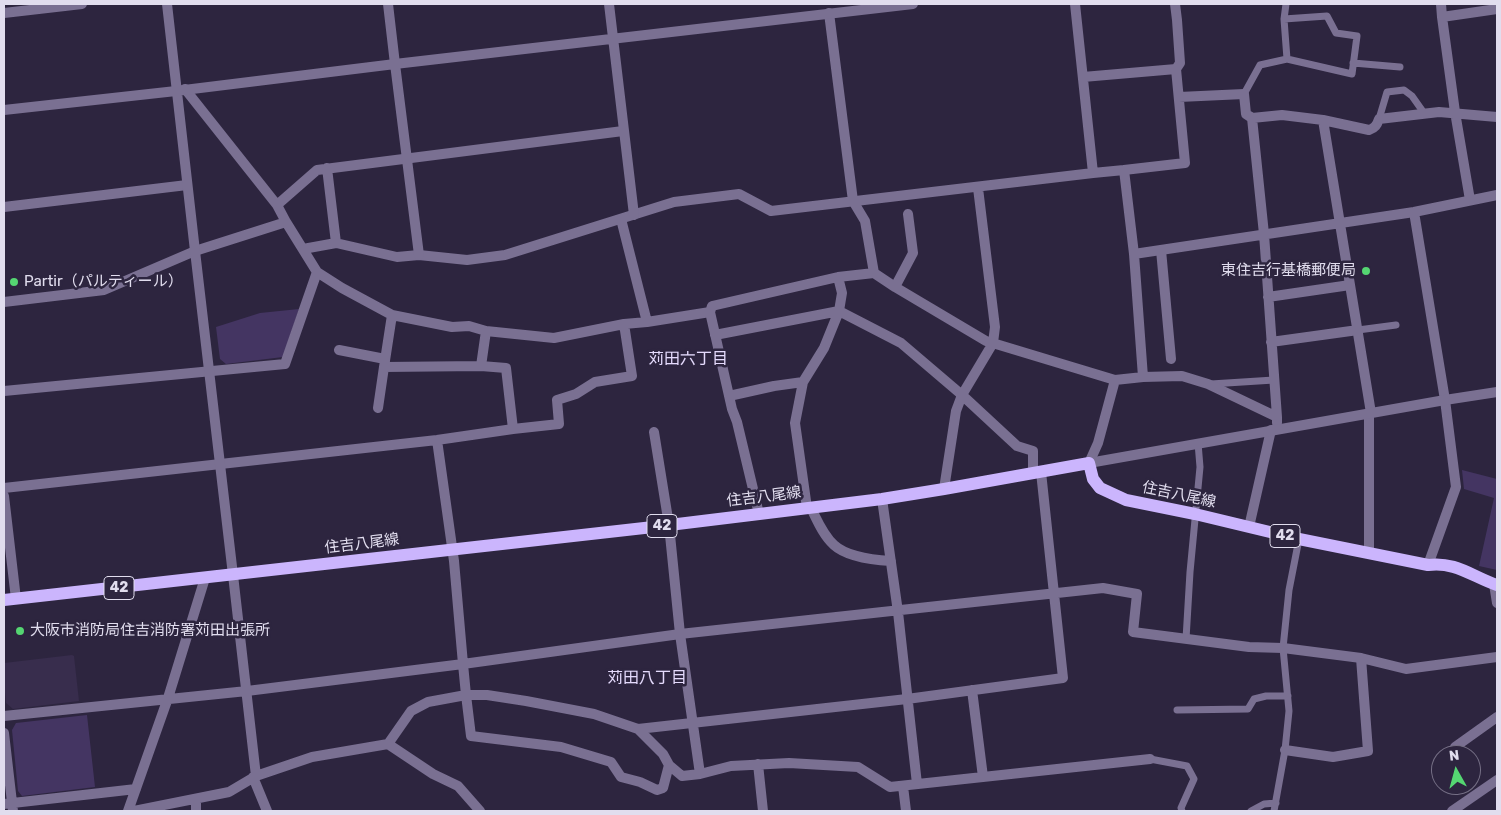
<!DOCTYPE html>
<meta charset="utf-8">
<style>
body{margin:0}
#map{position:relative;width:1501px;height:815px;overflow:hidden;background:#2d253f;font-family:Rubik,sans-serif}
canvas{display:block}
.frame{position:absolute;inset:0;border:5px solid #e1ddee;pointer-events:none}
.north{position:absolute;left:1431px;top:745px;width:50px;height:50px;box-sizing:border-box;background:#2d253f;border:1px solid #756f85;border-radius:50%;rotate:353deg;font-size:14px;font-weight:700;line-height:20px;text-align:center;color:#e1ddee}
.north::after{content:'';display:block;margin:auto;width:18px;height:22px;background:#55d672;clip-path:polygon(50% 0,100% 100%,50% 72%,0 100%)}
</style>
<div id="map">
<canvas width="1501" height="815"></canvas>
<div class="frame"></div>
<div class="north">N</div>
</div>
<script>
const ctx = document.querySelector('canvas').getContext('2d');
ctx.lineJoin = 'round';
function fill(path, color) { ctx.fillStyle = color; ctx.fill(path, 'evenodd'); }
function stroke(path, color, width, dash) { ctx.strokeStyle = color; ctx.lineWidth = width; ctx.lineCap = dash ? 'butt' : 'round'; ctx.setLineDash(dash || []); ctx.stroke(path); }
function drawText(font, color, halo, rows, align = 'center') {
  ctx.font = font + ' Rubik,"Noto Sans JP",sans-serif'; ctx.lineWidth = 5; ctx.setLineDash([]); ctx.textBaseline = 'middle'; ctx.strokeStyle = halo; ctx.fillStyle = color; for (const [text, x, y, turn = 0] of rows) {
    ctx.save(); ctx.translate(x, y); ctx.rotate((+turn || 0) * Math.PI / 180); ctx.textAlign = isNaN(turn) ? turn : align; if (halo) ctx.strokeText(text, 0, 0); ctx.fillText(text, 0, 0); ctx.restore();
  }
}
fill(new Path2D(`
 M 72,655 L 74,656 L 79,701 L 13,709 L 6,703 L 4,683 L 4,663 Z`), '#382d4d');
fill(new Path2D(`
 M 299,309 L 283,357 L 226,364 L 220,359 L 216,327 L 260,313 Z
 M 1462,470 L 1497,479 L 1497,570 L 1479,566 L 1494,498 L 1464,489 Z
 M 87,715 L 95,787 L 22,796 L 18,791 L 12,730 L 16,723 Z`), '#443562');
stroke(new Path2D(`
 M 1286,4 L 1284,19 L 1287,59
 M 1353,63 L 1400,67
 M 1244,94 L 1260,65 L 1287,59 L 1352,74 L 1357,36 L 1336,33 L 1327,16 L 1284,19
 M 1379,119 L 1387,92 L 1404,90 L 1412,96 L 1424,113
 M 1358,330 L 1396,325
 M 1211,384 L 1274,380
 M 1186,639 L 1190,572 L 1200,467 L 1198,443
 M 1177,710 L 1248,709 L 1254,699 L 1266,696 L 1288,696
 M 1150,759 L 1187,766 L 1194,779 L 1181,808 L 1182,811
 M 1251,811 L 1264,804 L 1276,803
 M 1274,811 L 1285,750 L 1289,711 L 1283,648 L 1289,590 L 1299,539`), '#7a7092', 7);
stroke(new Path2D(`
 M 388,4 L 395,64
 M 1075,4 L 1093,173 L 1124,170 L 1134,254 L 1143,377 L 1115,380 L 1098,443 L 1089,463
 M 1441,4 L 1442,17 L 1455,112 L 1470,200
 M 4,13 L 82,4
 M 829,13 L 853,201 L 865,221 L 874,273
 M 1442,17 L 1497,9
 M 1083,77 L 1176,69 L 1180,63 L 1177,20 L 1175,4
 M 185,89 L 277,205
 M 1179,97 L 1244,94 L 1246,114 L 1252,118 L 1282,115 L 1323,120 L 1369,130 C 1375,128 1377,125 1379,119 L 1439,112 L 1497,117
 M 1252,118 L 1264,234 L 1277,417
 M 1323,120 L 1371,413
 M 327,168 L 336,243
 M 1124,170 L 1185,163 L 1176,69
 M 4,207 L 187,185
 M 1414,212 L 1445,400 L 1456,487 L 1428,565
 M 286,222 L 277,205 L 317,170 L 623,131
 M 303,249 L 336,243 L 397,257 L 419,255 L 467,260 L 505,255 L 674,202 L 739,194 L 771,211 L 1093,173
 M 1161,250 L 1171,359
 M 1134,254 L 1414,212 L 1497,195
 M 838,277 L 842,293 L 839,311 L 901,343 L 962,395 L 993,343 L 995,327 L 978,188
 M 895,287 L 913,253 L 908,214
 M 1268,297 L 1350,285
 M 4,302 L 104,290 L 195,251 L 286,222 L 317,272 L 342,288 L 392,315 L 384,367 L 481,366 L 486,331
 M 710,312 L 732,409 L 737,422 L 759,514
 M 392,315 L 452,327 L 469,326 L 486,331 L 554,338 L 624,324 L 647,322 L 621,219
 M 647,322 L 710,312 L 712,306 L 838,277 L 874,273 L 895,287 L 986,341 L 1115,380
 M 715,335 L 839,311
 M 1271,342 L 1358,330
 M 339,350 L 385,359
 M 481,366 L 506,368 L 513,429 L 559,424 L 557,400 L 576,394 L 595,382 L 632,376 L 624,324
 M 1143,377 L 1182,376 L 1208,384 L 1277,417 L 1277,423
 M 4,391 L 285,364 L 317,272
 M 729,396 L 774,386 L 803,382
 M 378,408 L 384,367
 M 1369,413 L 1369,553
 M 654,432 L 669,525 L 680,634 L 700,774
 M 1041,472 L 1063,678 L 907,699 L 638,729 L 594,714 L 526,701 L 487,695 L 466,695 L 471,736 L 561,747 L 611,762 L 621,777 L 640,782 L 657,790 L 663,788 L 669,765 L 682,776 L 700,774 L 731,766 L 789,763 L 858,767 L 890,787 L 1150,759
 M 4,488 L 437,440 L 513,429
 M 944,489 L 956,411 L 962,395 L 1017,446 L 1033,451 L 1033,474
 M 4,496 L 16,599
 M 882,499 L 898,612 L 917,784
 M 807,508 L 795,423 L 803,382 L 824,348 L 839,311
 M 811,508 C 817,520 823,535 834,545 C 847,557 874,560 891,561
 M 1249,527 L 1271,430
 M 233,575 L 256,776
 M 1494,584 L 1497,603
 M 972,690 L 983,777
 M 4,716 L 247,691 L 463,664 L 454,561 L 437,440
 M 638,729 L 663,754 L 669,765
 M 4,733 L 13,811
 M 388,744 L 433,774 L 458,786 L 480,811
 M 1455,747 L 1497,717
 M 1285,750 L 1333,757 L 1368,751 L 1361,658 L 1406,669 L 1497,657
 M 758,764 L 763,811
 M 253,777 L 267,811
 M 903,786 L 906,811
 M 196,799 L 196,811
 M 4,804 L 136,789
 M 128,811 L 168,698 L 205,578
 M 134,811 L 229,792 L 256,776 L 312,757 L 388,744 L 411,711 L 428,702 L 466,695 L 463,664 L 680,634 L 1103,588 L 1137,594 L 1133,632 L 1249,647 L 1283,648 L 1361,658
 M 1452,811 L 1497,780`), '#7a7092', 10);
stroke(new Path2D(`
 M 167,4 L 195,251 L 233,575
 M 609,4 L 634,215
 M 395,64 L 419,255
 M 4,110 L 176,91 L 395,64 L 913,4
 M 1089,463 L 1445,400 L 1497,392`), '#7a7092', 10);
stroke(new Path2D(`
 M 4,600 L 653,527 L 882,499 L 944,489 L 1089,463 L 1093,479 L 1100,488 L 1126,500 L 1195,514 L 1299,539 L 1428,565 C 1455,561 1473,577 1497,585`), '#cbb5fd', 12);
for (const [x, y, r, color] of [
 [1366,271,5,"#55d672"],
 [14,282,5,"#55d672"],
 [20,631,5,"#55d672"]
]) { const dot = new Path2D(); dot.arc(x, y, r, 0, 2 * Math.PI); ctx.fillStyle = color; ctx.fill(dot); stroke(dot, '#2d253f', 2); }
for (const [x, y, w] of [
 [662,526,30],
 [1285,536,30],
 [119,588,30]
]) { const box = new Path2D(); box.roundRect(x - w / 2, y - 11.5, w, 23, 4); ctx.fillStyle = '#2d253f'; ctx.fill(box); stroke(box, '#e1ddee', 1); }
drawText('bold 14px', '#e1ddee', null, [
 ["42",662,526],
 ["42",1285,536],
 ["42",119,588]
]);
drawText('15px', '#e1ddee', '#2d253f', [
 ["東住吉行基橋郵便局",1356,271,"right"],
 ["Partir（パルティール）",24,282],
 ["大阪市消防局住吉消防署苅田出張所",30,631]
], 'left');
drawText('15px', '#e1ddee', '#2d253f', [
 ["住吉八尾線",1179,495,12],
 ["住吉八尾線",764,497,-7],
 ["住吉八尾線",362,544,-7]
]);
drawText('16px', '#e5dbfd', '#2d253f', [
 ["苅田六丁目",688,359],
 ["苅田八丁目",647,678]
]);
</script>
